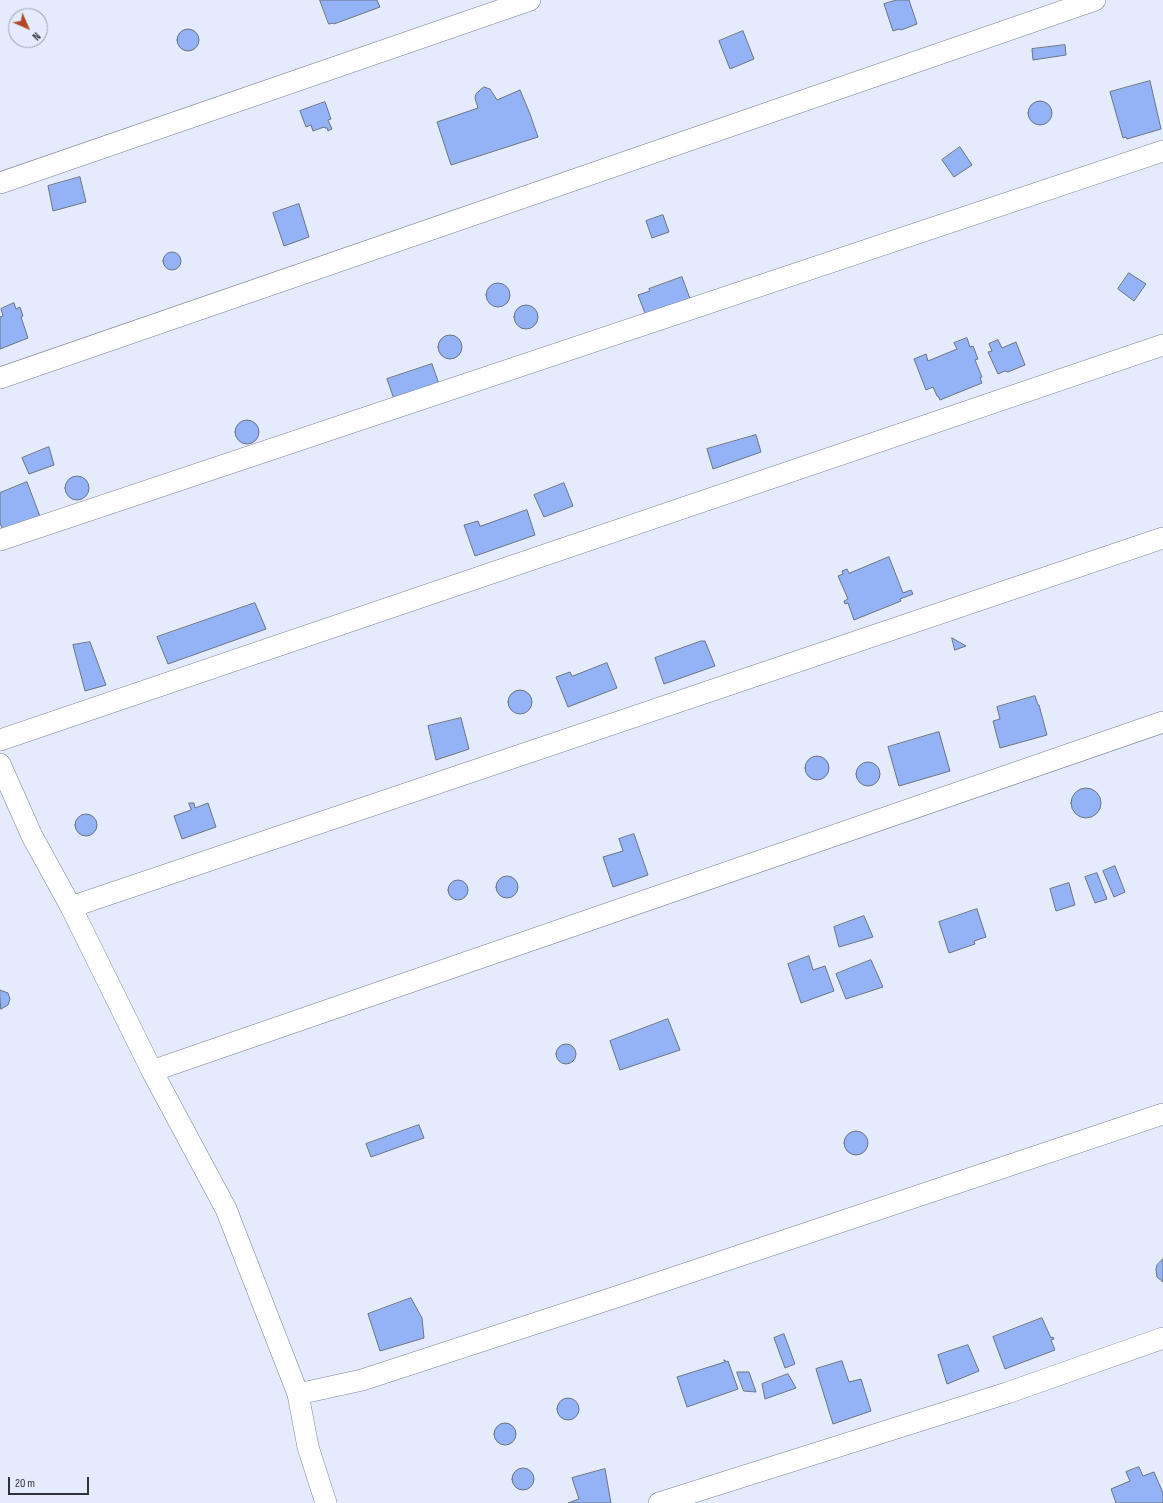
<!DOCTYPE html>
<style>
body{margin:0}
#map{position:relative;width:1163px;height:1503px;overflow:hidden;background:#e3ebfc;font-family:"Sofia Sans Condensed",sans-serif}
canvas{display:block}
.north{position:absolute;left:8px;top:8px;width:40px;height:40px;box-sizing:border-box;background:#e3ebfc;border:1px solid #9ba1ae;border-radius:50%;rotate:135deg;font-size:11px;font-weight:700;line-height:16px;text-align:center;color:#2f3339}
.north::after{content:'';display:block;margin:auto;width:14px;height:18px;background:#b04827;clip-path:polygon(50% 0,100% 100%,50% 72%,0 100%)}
.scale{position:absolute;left:8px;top:1477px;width:81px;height:18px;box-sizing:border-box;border:2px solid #2f3339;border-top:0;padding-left:5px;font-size:12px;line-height:14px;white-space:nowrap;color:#2f3339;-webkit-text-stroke:3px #e3ebfc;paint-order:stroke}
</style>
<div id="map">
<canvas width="1163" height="1503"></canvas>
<div class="north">N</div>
<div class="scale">20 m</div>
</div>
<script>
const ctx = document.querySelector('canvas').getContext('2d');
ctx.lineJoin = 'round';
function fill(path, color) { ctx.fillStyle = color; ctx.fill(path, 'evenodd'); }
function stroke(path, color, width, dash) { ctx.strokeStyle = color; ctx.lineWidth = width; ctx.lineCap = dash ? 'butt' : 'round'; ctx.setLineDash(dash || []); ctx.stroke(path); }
const building = new Path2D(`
 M 320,0 L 377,0 L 380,7 L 334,24 L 333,23 L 329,24 Z
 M 897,0 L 909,0 L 917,24 L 901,30 L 899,29 L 893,31 L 884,4 Z
 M177 40a11 11 0 1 1 22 0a11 11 0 1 1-22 0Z
 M 743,31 L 754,59 L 730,69 L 719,41 Z
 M 1065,45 L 1066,55 L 1033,60 L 1032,49 Z
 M 1150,81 L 1161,129 L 1127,139 L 1126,137 L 1123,138 L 1110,92 Z
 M 484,87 L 490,89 L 497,100 L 520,90 L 530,114 L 538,137 L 451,165 L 437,122 L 478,108 L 475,98 L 476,94 Z
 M1028 113a12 12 0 1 1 24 0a12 12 0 1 1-24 0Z
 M 325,102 L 331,119 L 328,120 L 332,129 L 328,131 L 327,128 L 325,128 L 324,127 L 313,131 L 311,125 L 306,127 L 300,111 Z
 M 960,147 L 972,165 L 954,177 L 942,160 Z
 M 80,177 L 86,202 L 53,211 L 48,186 Z
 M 299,204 L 309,237 L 284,246 L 273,213 Z
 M 663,215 L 669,232 L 652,238 L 646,221 Z
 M163 261a9 9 0 1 1 18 0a9 9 0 1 1-18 0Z
 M 1129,273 L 1146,284 L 1134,301 L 1118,289 Z
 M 682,277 L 692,304 L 648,321 L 638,295 L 650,291 L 649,289 Z
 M486 295a12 12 0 1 1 24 0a12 12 0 1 1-24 0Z
 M 14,303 L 16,309 L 20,307 L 23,316 L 21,317 L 28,338 L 0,349 L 0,317 L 3,316 L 1,309 Z
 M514 317a12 12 0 1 1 24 0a12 12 0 1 1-24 0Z
 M438 347a12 12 0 1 1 24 0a12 12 0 1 1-24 0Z
 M 967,338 L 970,347 L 973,346 L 978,359 L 975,360 L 982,377 L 980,378 L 982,383 L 940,400 L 938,396 L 937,396 L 933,387 L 926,390 L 914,359 L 926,354 L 928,361 L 957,349 L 954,343 Z
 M 998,340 L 1002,348 L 1016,342 L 1025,365 L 1008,372 L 1005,371 L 998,374 L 988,352 L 992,351 L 989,344 Z
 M 432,364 L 439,384 L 394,399 L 387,379 Z
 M235 432a12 12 0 1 1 24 0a12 12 0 1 1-24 0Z
 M 756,435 L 761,452 L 713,469 L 707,449 Z
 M 49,447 L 54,465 L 29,474 L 22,458 Z
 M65 488a12 12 0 1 1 24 0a12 12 0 1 1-24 0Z
 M 27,482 L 41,519 L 4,533 L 0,523 L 0,493 Z
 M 564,483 L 573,506 L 544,517 L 534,495 Z
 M 527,510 L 535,535 L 475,556 L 464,525 L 478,521 L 480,526 Z
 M 889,557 L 903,593 L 911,590 L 913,594 L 900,599 L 901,601 L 854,620 L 848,603 L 845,604 L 844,601 L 848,599 L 838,576 L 843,574 L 842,571 L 847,569 L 849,573 Z
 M 255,603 L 266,629 L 168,664 L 157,637 Z
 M 952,638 L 966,646 L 955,650 Z
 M 701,641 L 705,641 L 715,666 L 664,684 L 655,658 Z
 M 90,642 L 106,685 L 85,691 L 73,645 Z
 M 607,663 L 617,688 L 568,707 L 556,677 L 570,672 L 572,676 Z
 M508 702a12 12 0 1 1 24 0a12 12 0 1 1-24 0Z
 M 1035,696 L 1038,705 L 1039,705 L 1047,735 L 1000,748 L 993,721 L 1000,719 L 997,707 Z
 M 461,718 L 469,749 L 436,760 L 428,726 Z
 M 939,732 L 950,771 L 899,786 L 888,747 Z
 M805 768a12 12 0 1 1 24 0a12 12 0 1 1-24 0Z
 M856 774a12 12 0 1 1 24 0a12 12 0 1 1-24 0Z
 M1071 803a15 15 0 1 1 30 0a15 15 0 1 1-30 0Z
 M 189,803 L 194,803 L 195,808 L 208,803 L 216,827 L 182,839 L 174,816 L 191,810 Z
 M75 825a11 11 0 1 1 22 0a11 11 0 1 1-22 0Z
 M 634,834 L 648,875 L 613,887 L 603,857 L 623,851 L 619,839 Z
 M 1115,866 L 1125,892 L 1114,897 L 1103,871 Z
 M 1097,873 L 1107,899 L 1095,903 L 1085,877 Z
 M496 887a11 11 0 1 1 22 0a11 11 0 1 1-22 0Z
 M448 890a10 10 0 1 1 20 0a10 10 0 1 1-20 0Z
 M 1069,883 L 1075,905 L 1056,911 L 1050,889 Z
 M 977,909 L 986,937 L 974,941 L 975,944 L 949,953 L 939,922 Z
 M 864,916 L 873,937 L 839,947 L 834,927 Z
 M 809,956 L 813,970 L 825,966 L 834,991 L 801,1003 L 788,964 Z
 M 871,960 L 883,987 L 846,999 L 836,974 Z
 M 0,990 L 8,993 L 10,999 L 8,1005 L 1,1009 Z
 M 668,1019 L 680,1050 L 620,1070 L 610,1041 Z
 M556 1054a10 10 0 1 1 20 0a10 10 0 1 1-20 0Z
 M 419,1125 L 424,1138 L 371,1157 L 366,1144 Z
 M844 1143a12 12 0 1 1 24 0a12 12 0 1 1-24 0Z
 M 1163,1259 L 1163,1282 L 1157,1277 L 1156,1269 L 1157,1265 Z
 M 411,1298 L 422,1318 L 424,1338 L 380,1351 L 368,1314 Z
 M 1042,1318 L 1051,1338 L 1053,1337 L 1054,1339 L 1051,1340 L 1055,1350 L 1005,1369 L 993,1337 Z
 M 784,1334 L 795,1364 L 785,1368 L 774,1338 Z
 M 968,1345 L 979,1371 L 947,1384 L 938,1355 Z
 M 724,1360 L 725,1360 L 726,1362 L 728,1361 L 738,1389 L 687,1407 L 677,1377 L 725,1362 Z
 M 842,1361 L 849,1382 L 861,1379 L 871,1411 L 833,1424 L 816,1369 Z
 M 737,1372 L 749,1372 L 756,1392 L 744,1391 Z
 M 788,1374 L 796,1388 L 765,1399 L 762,1384 Z
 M557 1409a11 11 0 1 1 22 0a11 11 0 1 1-22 0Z
 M494 1434a11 11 0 1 1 22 0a11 11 0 1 1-22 0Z
 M 1139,1467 L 1143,1476 L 1154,1472 L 1163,1493 L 1163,1503 L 1116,1503 L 1111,1489 L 1130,1481 L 1126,1472 Z
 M512 1479a11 11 0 1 1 22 0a11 11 0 1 1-22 0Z
 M 605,1469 L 611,1503 L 568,1503 L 579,1499 L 572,1478 Z`);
fill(building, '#93b3f6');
stroke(building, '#6c7381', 1);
const street = new Path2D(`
 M 0,183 L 530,0
 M 0,378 L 1095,0
 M 0,540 L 1163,151
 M 0,740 L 1163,345
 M 0,764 L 32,836 L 71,907 L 152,1071 L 226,1209 L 298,1394 L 308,1447 L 326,1503
 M 71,907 L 1163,538
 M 152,1071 L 1163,722
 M 298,1394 L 362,1380 L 616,1297 L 1163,1114
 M 659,1503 L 1007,1393 L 1163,1338`);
stroke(street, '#7b8291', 22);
stroke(street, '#fff', 21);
</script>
